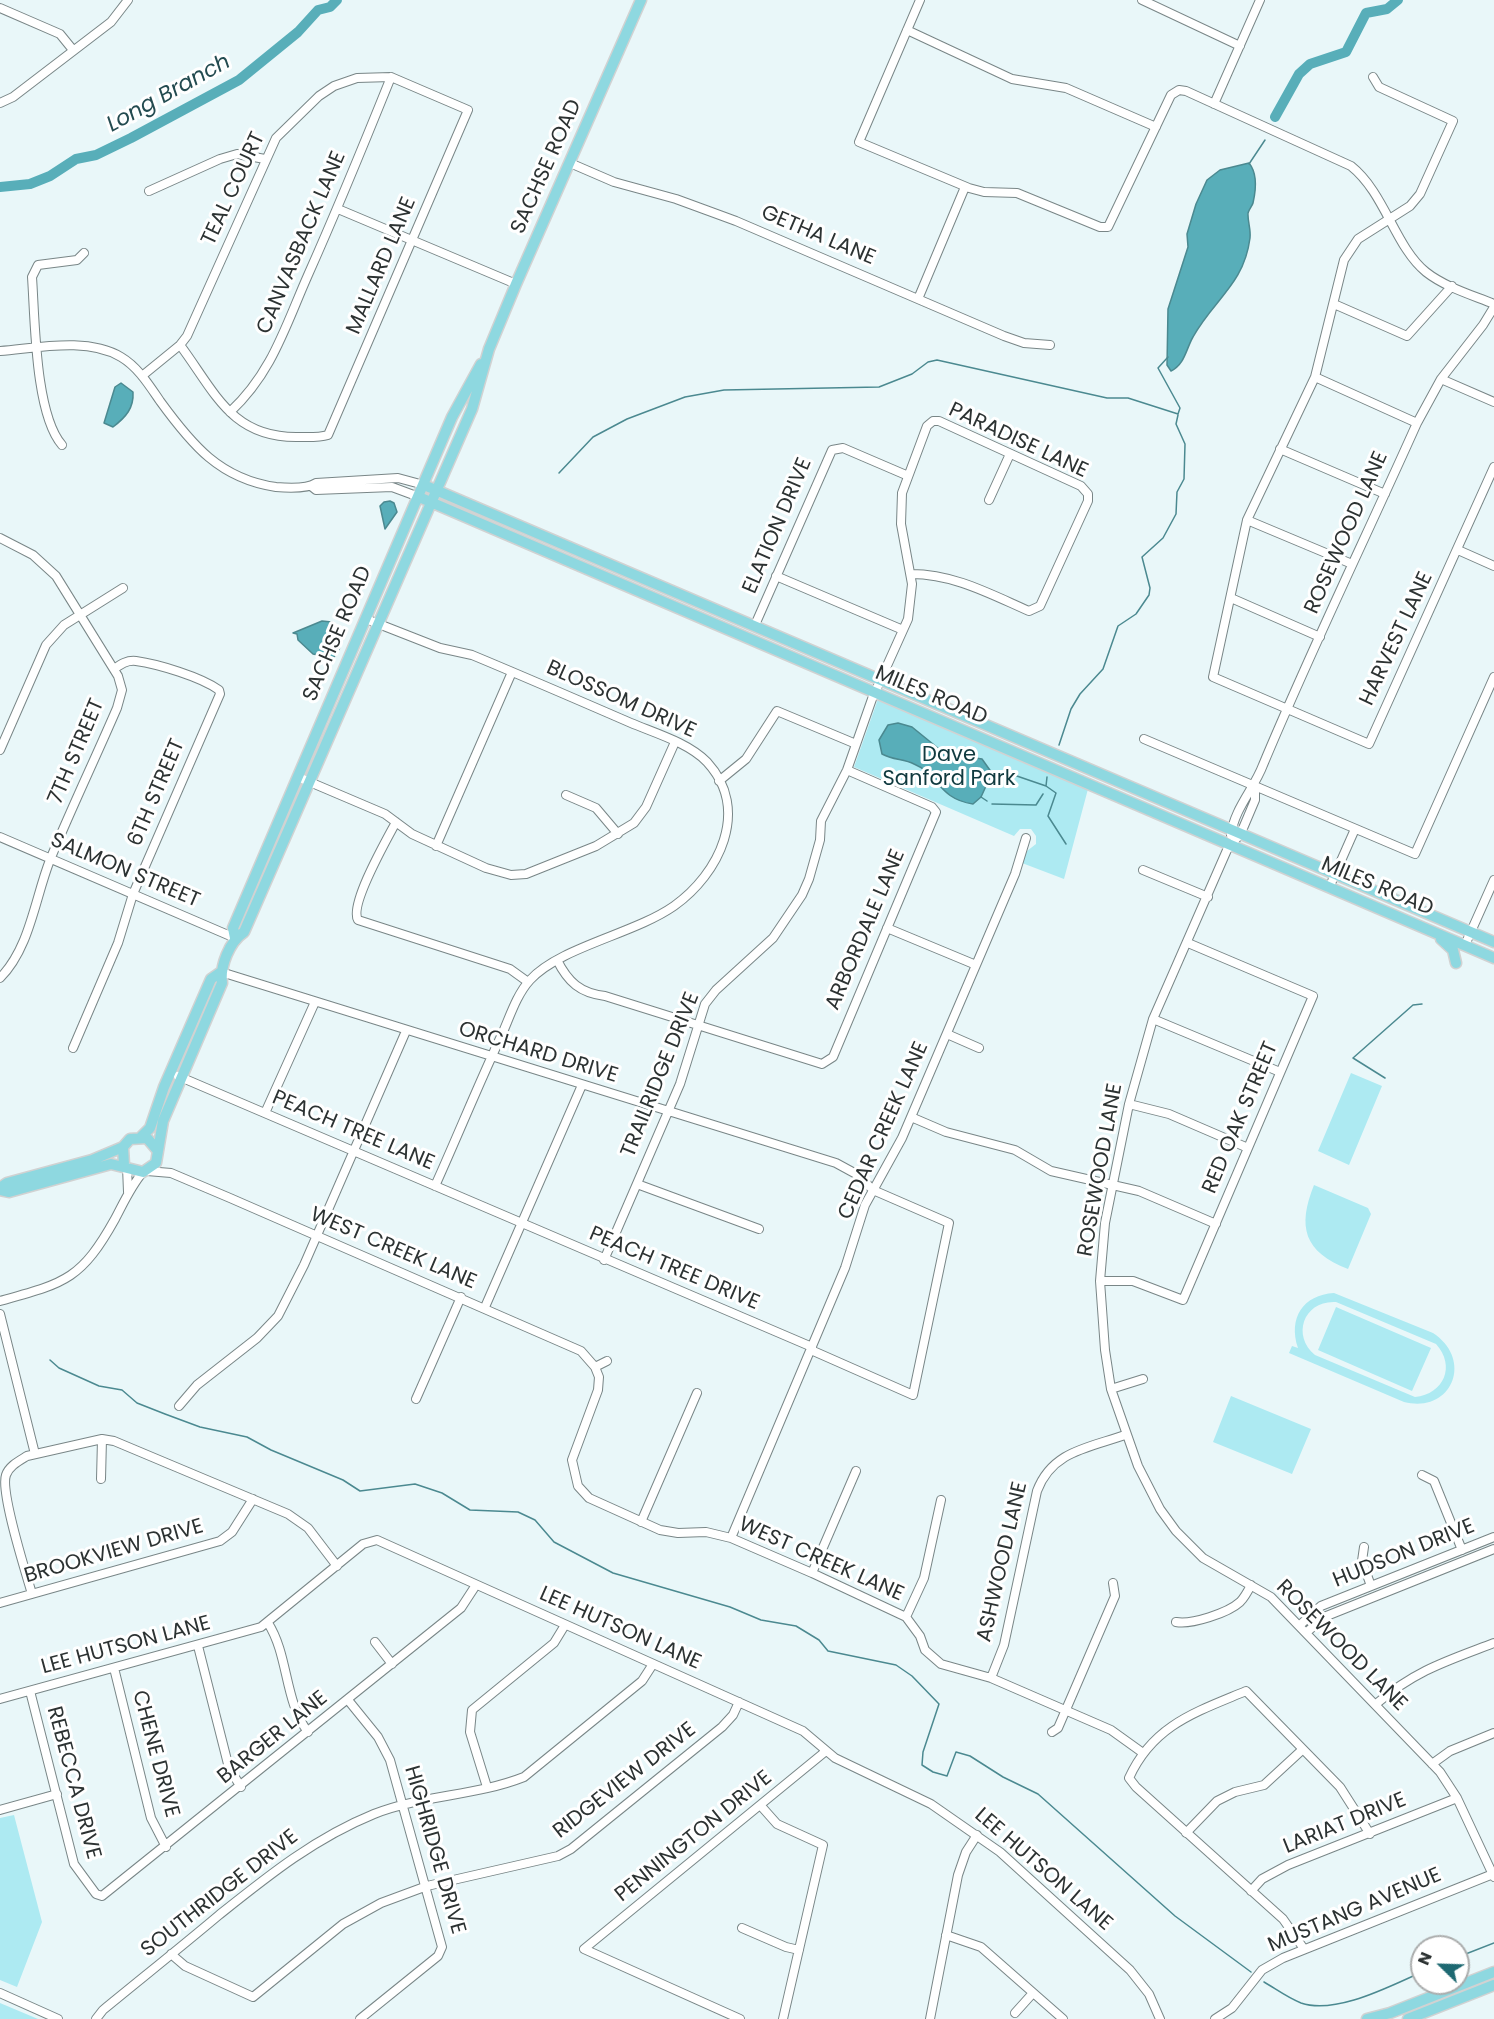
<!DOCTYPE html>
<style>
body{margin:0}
#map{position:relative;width:1494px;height:2019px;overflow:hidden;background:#e9f7f9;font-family:Poppins,sans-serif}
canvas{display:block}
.north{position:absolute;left:1410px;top:1935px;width:60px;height:60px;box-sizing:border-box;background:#fff;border:2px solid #abadad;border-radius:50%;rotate:293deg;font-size:16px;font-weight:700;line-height:24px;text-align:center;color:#2c3232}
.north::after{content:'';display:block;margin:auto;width:21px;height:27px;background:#1e6972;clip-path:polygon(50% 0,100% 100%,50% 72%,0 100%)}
</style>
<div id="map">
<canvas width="1494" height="2019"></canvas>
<div class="north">N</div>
</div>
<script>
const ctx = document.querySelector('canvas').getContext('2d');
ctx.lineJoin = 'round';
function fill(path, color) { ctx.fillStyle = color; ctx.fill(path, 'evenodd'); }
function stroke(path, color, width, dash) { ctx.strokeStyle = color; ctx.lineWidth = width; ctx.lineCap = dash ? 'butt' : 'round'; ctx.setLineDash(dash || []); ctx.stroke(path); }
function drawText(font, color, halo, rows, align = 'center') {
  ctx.font = font + ' Poppins,sans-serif'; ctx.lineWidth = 6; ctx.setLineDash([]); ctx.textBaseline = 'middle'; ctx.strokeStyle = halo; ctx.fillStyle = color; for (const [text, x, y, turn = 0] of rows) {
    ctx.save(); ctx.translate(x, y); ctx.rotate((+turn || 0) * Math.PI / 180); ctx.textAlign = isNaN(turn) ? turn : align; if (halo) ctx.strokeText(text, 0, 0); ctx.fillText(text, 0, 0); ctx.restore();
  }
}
fill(new Path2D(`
 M 878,699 L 1088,789 L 1064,879 L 1022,863 L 1027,851 L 1036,844 L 1036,836 L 1031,829 L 1020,829 L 1014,836 L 854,767 Z
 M 1351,1073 L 1382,1086 L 1349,1165 L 1318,1151 Z
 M 1314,1185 L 1368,1208 L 1371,1214 L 1348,1269 C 1304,1252 1297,1227 1314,1185 Z
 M 1334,1293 L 1433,1333 C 1474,1360 1452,1414 1404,1402 L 1289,1353 L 1292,1346 L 1298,1348 C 1288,1318 1303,1295 1334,1293 ZM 1336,1302 L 1436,1344 C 1456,1366 1444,1394 1415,1397 L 1315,1355 C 1291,1335 1304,1300 1336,1302 Z
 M 1336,1307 L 1431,1348 L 1412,1391 L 1318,1350 Z
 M 1231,1396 L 1311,1429 L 1292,1474 L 1213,1442 Z
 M 14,1815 L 42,1922 L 17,1987 L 0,1980 L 0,1818 Z
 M 0,2003 L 38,2019 L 0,2019 Z`), '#adeaf2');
const water = new Path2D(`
 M 1249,163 C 1258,174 1256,190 1253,203 C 1252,207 1247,211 1248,215 C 1248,223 1251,230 1250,238 C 1244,285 1213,300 1193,337 C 1186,349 1185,364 1171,371 L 1167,365 L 1168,309 L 1188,247 L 1187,234 L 1196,204 L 1207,180 L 1220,170 Z
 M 121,383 L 133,392 C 134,408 126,417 113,427 L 104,423 L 115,387 Z
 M 390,501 L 394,503 L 397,512 L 385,529 L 380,506 L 384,502 Z
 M 322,621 L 332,622 C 342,635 345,645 333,658 L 313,654 L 298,640 L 297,634 L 293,633 Z
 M 898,723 L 912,727 L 944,753 L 982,759 L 992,773 L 981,797 L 973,804 C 938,799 939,774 914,764 C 904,759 893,760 882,754 L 879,740 L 888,725 Z`);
fill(water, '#58aeb9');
stroke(water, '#4b8990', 1.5);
stroke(new Path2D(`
 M 1249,164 L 1265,140
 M 559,473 L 593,437 L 627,419 L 685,397 L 724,390 L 879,387 L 912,374 L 928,362 L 937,360 L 1107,398 L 1128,398 L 1178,414 L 1180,408 L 1158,368 L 1168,357
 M 1059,745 L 1071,709 L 1080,694 L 1103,669 L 1118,626 L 1136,614 L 1149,595 L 1150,588 L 1142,557 L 1163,538 L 1176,514 L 1177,492 L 1184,479 L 1185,444 L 1176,424 L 1178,415
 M 991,775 L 1011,774 L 1046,786 L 1047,777
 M 1046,786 L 1056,793 L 1048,816 L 1066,844
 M 981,797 L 987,801
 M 992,804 L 1036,805 L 1043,794
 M 1385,1078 L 1353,1058 L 1413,1005 L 1422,1004
 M 50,1360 L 59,1368 L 99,1386 L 122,1390 L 137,1403 L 165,1414 L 200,1427 L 247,1437 L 271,1450 L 343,1480 L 360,1491 L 415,1484 L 442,1493 L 470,1510 L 518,1512 L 535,1520 L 554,1542 L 613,1573 L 730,1607 L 761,1620 L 796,1626 L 819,1640 L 828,1651 L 896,1665 L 912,1676 L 939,1704 L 923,1752 L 922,1765 L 933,1772 L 947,1776 L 956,1752 L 970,1756 L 1003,1777 L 1038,1794 L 1175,1916 L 1251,1972
 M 1458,1957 L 1494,1943
 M 1264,1982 C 1276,1989 1288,1998 1301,2003 C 1336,2015 1390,1986 1422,1972`), '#4b8990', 1.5);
stroke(new Path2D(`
 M 1275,117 L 1299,74 L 1310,64 L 1346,52 L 1366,13 L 1387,9 L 1398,0
 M 0,187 L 30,184 L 50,176 L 76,159 L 96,155 L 131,138 L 239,80 L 298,32 L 318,10 L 330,7 L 337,0`), '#58aeb9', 10);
const minor = new Path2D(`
 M 920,0 L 859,142 L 969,188 L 984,192 L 1017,193 L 1100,227 L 1108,227 L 1171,95 L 1179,90 L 1186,91 L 1351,166 C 1385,193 1395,247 1426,272 C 1445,287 1472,295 1494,304
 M 1142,0 L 1240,46
 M 0,8 L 60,34 L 73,50
 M 907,30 L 1012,79 L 1066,88 L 1156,127
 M 1373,77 L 1379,87 L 1453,121 L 1420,194 L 1410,206 L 1358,239 L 1344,260 L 1315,377 L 1247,520 L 1213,677 L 1369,744 L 1494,467
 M 0,103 L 13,97 L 111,22 L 128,0
 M 1214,104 L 1260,0
 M 570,163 L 614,182 L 676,199 L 736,221 L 1004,336 L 1024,343 L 1050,345
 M 149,191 L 220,159 L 237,154 L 265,159
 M 338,209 L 516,284
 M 918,299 L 965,187
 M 1334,304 L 1407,336 L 1452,286
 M 0,351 C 38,348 87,337 121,357 C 138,367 149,385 160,401 C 192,445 220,479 276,487 C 288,488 307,489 316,483 L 398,478 L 424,485
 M 142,376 L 180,345 L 187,336 L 276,138 L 319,96 L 334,86 L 357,78 L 391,77 L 468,110 L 328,435 C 318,438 307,437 296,437 C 231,437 215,392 180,345
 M 1315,377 L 1417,423
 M 1441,379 L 1494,402
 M 230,412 C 272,373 285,327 308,275 C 337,210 364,144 391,77
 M 62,445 C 35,414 35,319 32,277 L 38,265 L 77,260 L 84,253
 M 1280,449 L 1385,494
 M 311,486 L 316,490 L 392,487 L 419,497
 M 989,500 L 1010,454
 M 1247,520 L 1352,564
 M 0,538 L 33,555 L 56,576 L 118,676 L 122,690 L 117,708 C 95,759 71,809 50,860 C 35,898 30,948 0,978
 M 1458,550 L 1494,566
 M 776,576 L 903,630
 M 1231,598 L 1320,637
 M 366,619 L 440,648 L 472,655 C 525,677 578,700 631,723 C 655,733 689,743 707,762 C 751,810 719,874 674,906 C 634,934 560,947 530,980 C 517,994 510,1016 503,1032 C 479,1083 458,1135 435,1186
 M 755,625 L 832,450 L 843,448 L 906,475
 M 1144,739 L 1415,854 L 1494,677
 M 0,750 L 46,645 L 64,625 L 123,588
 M 298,777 L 385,814 L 412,834 L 486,868 L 511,875 L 526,874 L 596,846 L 634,823 L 646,807 L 675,742
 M 719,781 L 746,759 L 777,711 L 856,744
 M 1255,786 L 1255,800 L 1241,833 L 1227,850 L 1153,1019 L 1129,1104 L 1105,1223 L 1100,1281 L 1105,1350 L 1111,1389 L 1138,1466 L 1160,1509 L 1176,1531 L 1203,1558 L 1271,1597 L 1440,1772 L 1457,1798 L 1494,1877
 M 566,795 L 596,808 L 618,834
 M 396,822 C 387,839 349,905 358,920 L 510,969 L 528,982
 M 1231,835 C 1234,809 1254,789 1263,765 C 1311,650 1366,537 1417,423 L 1441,379 L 1483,325 L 1494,307
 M 0,837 L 235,938
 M 436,846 L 512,672
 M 1143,870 L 1208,897
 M 1329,888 L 1355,829
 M 887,928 L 976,965
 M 1465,945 L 1494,880
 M 557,960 C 568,982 580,993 605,996 L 822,1064 L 833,1057 L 936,812 L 932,807 L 847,770
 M 221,972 L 836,1163 L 858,1175 L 873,1190 L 949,1223 L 913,1395 L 811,1350
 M 1153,1019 L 1280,1072
 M 947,1034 L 979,1048
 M 73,1048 L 118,943 L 133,894 L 220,694 L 219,690 C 201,677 158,664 136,661 C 127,660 121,664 114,669
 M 178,1076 L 812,1347
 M 1129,1104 L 1169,1114 L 1248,1148
 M 265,1113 L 315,1002
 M 911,1117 L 946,1132 L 1015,1150 L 1051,1171 L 1139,1191 L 1216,1224
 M 127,1167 L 128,1192
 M 147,1171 L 171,1173 L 230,1198 L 581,1351 L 595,1367 L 599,1377 L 598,1390 L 572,1460 L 578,1486 L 589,1498 L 660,1530 L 678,1533 L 706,1532 L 731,1538 L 812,1573 L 906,1617 L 920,1636 L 925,1650 L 941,1664 L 991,1678 L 1111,1730 L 1143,1753
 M 637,1184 L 759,1229
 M 604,1260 L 680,1084 L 705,1004 L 716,990 L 773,938 L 802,895 L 809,879 L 820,840 L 821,821 L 847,770 L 872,699 L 908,619 L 912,584 L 901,524 L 902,493 L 927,426 L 933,421 L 939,421 L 1081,486 L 1088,494 L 1088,501 L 1040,606 L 1029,611 C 990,594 954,574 911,574
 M 1100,1281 L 1133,1281 L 1183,1300 L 1313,996 L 1188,943
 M 0,1301 C 65,1283 81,1280 115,1219 C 124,1202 131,1186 143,1172
 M 485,1307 L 582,1085
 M 0,1314 L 35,1454
 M 595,1367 L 607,1361
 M 1111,1389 L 1143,1379
 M 416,1399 L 461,1297
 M 179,1406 L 197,1385 L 257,1338 L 278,1316 L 304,1265 L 406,1031
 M 1422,1475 L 1434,1481 L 1462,1550
 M 101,1479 L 102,1439
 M 641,1522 L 697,1393
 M 731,1538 L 845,1268 L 865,1205 L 902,1138 L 1015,874 L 1026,838
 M 1364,1547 L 1362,1561 L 1371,1586
 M 812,1573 L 856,1471
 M 32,1594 C 26,1573 0,1492 6,1475 C 9,1466 19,1461 27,1456 L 102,1439 L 114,1441 L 288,1514 L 308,1528 L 337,1566
 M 0,1603 L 220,1541 L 232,1532 L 253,1499
 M 906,1617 L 924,1578 L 941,1500
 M 1176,1622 C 1191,1625 1228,1613 1240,1602 C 1245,1597 1248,1591 1251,1585
 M 268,1623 C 289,1656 284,1701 308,1732
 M 1300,1625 L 1321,1606 L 1494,1537
 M 1307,1632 L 1324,1617 L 1494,1549
 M 375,1642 L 392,1664
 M 198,1646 L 229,1768 L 241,1787
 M 114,1668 L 151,1818 L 166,1847
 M 991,1678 L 1004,1645 L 1037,1491 C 1052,1451 1088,1448 1125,1435
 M 30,1691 L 74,1864 L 96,1894 L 102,1896 L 461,1608 L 476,1585
 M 0,1699 L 261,1627 L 363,1544 L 377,1540 L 803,1731 L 835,1758 L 931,1804 L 1000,1852 L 1130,1970 L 1149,1994 L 1160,2019
 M 348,1700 L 378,1737 L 390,1760 L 442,1947 L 438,1956 L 360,2019
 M 1376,1704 C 1416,1670 1447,1661 1494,1643
 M 1052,1732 L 1058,1728 L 1115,1596 L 1113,1583
 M 1432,1764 L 1450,1751 L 1494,1733
 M 487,1787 L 470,1732 L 472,1710 L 554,1643 L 565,1625
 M 761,1806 L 777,1824 L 823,1845 L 783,2019
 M 0,1810 L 57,1794
 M 1186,1833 L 1217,1801 L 1235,1792 L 1264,1785 L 1302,1750
 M 1251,1891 L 1262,1879 L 1288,1865 L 1457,1798
 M 742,1928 L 786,1947 L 799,1950
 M 946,1935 L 981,1947 L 1063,2019
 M 1304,1949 L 1283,1919 L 1136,1787 L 1129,1778 C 1153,1725 1196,1712 1246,1691 L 1340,1787 L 1370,1834
 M 171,1954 L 185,1966 L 253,1997 L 343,1924 L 381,1903 L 427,1886 L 558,1856 L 571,1849 L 722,1727 L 733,1715 L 739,1702
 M 0,1993 L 58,2019
 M 1015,2013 L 1033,1993
 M 96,2019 L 103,2010 C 142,1978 181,1947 219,1915 C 269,1875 315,1838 374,1814 C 422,1795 476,1796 524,1777 L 642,1681 L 653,1664
 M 740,2019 L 584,1949 L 826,1751
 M 930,2019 L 958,1875 L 966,1852 L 977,1835
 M 1215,2019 L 1232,2008 L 1262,1970 L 1283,1958 L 1493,1874`);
const major = new Path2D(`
 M 424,485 L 1494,942
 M 419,497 L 1494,958
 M 235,938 L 233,928 L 452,417 L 481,364
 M 1441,939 L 1453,950 L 1456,963
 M 141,1137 L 150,1128 L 164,1087 L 211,979 L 221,972
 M 124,1165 L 123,1147 L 130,1139 L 147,1138 L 158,1151
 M 0,1188 L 7,1183 L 92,1160 L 123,1147
 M 0,1190 L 9,1192 L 111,1164 L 143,1172 L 156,1163 L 163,1121 L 222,983 C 220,966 229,942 244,932 L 472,409 L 489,349 L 516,284 L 641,0
 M 1367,2019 L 1390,2013 L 1494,1972
 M 1408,2019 L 1494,1985`);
stroke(minor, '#798687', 10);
stroke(major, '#d1d2d2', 13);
stroke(minor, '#fff', 8);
stroke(major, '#8ed8e0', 10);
drawText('21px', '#2c3232', '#fff', [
 ["SACHSE ROAD",547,167,-66],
 ["TEAL COURT",234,189,-65],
 ["GETHA LANE",818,236,23],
 ["CANVASBACK LANE",302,243,-67],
 ["MALLARD LANE",382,266,-67],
 ["PARADISE LANE",1018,441,25],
 ["ELATION DRIVE",778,526,-67],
 ["ROSEWOOD LANE",1347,533,-66],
 ["SACHSE ROAD",338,634,-67],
 ["HARVEST LANE",1397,639,-65],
 ["MILES ROAD",931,696,23],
 ["BLOSSOM DRIVE",621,700,24],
 ["7TH STREET",77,752,-67],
 ["6TH STREET",157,793,-67],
 ["SALMON STREET",125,871,23],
 ["MILES ROAD",1377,887,23],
 ["ARBORDALE LANE",866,930,-67],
 ["ORCHARD DRIVE",538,1053,17],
 ["TRAILRIDGE DRIVE",661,1075,-68],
 ["RED OAK STREET",1241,1118,-67],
 ["PEACH TREE LANE",353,1131,23],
 ["CEDAR CREEK LANE",884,1131,-66],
 ["ROSEWOOD LANE",1101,1170,-80],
 ["WEST CREEK LANE",393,1249,23],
 ["PEACH TREE DRIVE",674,1269,23],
 ["BROOKVIEW DRIVE",114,1552,-16],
 ["HUDSON DRIVE",1404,1554,-22],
 ["WEST CREEK LANE",821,1560,24],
 ["ASHWOOD LANE",1003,1562,-77],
 ["LEE HUTSON LANE",620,1629,24],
 ["LEE HUTSON LANE",126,1646,-15],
 ["ROSEWOOD LANE",1341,1646,45],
 ["BARGER LANE",273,1738,-39],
 ["CHENE DRIVE",155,1754,75],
 ["RIDGEVIEW DRIVE",625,1781,-38],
 ["REBECCA DRIVE",73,1783,75],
 ["LARIAT DRIVE",1345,1824,-22],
 ["PENNINGTON DRIVE",694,1837,-39],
 ["HIGHRIDGE DRIVE",434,1850,74],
 ["LEE HUTSON LANE",1043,1870,41],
 ["SOUTHRIDGE DRIVE",220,1894,-38],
 ["MUSTANG AVENUE",1355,1911,-23]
]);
drawText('21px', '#103a3f', '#fff', [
 ["Dave",949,756],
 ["Sanford Park",949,780]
]);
drawText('italic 22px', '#234b50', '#fff', [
 ["Long Branch",169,94,-29]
]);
</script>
